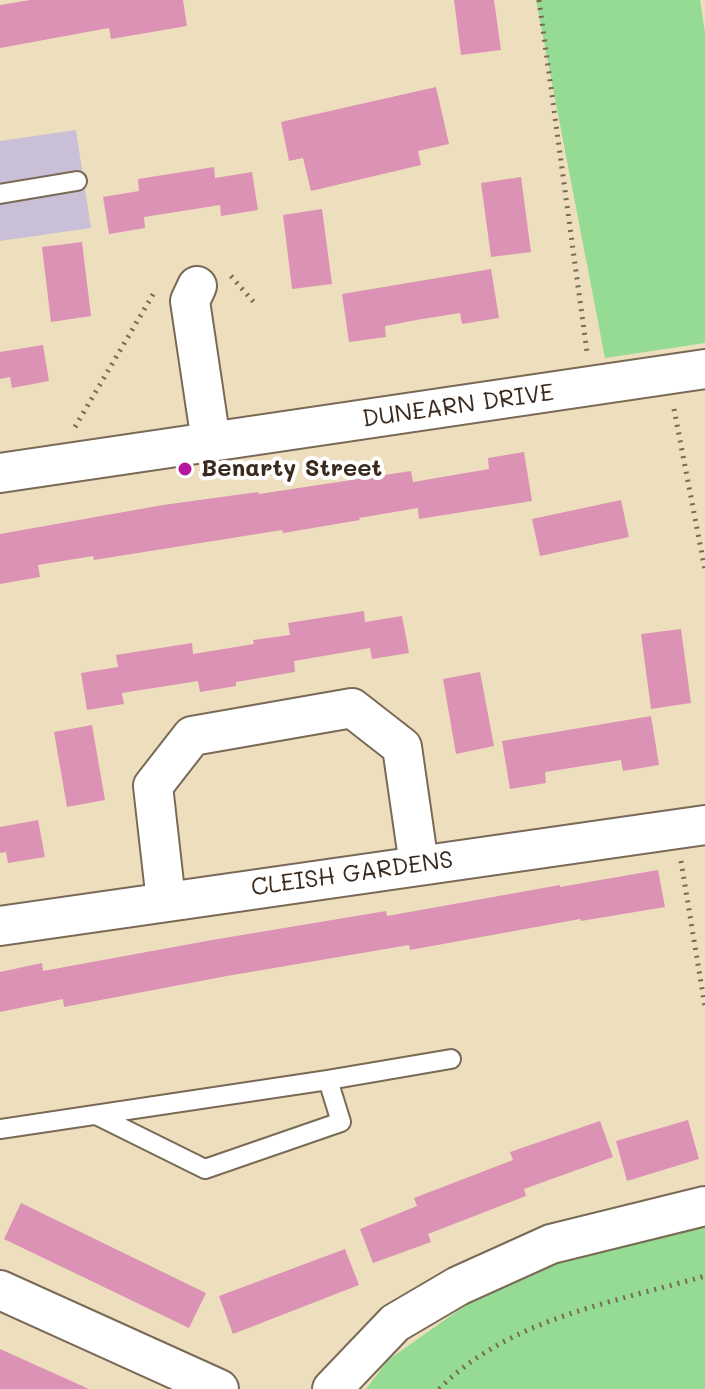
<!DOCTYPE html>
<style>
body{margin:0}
canvas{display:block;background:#eddfbd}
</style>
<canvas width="705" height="1389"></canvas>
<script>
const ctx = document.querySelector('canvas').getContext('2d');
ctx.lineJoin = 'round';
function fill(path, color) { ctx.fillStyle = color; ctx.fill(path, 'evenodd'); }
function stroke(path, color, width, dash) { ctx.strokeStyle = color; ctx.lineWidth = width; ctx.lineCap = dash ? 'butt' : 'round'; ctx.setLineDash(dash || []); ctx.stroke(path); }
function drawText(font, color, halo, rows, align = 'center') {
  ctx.font = font + ' Mali,sans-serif'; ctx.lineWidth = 8; ctx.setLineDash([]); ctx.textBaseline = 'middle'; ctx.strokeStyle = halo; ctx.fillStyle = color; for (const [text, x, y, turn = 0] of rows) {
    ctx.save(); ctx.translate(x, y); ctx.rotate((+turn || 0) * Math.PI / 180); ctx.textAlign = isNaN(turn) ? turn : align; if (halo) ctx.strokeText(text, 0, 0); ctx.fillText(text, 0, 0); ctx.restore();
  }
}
fill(new Path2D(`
 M 76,130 L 91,228 L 0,241 L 0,141 Z`), '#c9bfd7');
fill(new Path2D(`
 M 536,0 L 700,0 L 705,32 L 705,343 L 605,358 Z
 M 705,1226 L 705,1389 L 366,1389 L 388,1360 L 473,1300 L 561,1256 Z`), '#96db93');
fill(new Path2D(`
 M 30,0 L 183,0 L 187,26 L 111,39 L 109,28 L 0,48 L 0,5 Z
 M 454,0 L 494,0 L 501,50 L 461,55 Z
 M 436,87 L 449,144 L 418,151 L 421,165 L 311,191 L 303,158 L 289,161 L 281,122 Z
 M 214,167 L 215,178 L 252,172 L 258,210 L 221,216 L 220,205 L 144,217 L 145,228 L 109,234 L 103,197 L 139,191 L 138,179 Z
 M 521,177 L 531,252 L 491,257 L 481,183 Z
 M 322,209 L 332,284 L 292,289 L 283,215 Z
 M 82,242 L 91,316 L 51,322 L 42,247 Z
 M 491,269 L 499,318 L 462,324 L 460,313 L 422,319 L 385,326 L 386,337 L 349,342 L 342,294 Z
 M 43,345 L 49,381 L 12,388 L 10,377 L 0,379 L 0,352 Z
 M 524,452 L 532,501 L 419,519 L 418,508 L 359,518 L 360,520 L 283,533 L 282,530 L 94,560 L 93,556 L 38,565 L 40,577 L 0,584 L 0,534 L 163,505 L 258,492 L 259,494 L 411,471 L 413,482 L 489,469 L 488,458 Z
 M 621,500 L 629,537 L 540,556 L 532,519 Z
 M 364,611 L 365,622 L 402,616 L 409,653 L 372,659 L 370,648 L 294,661 L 295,672 L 236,682 L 236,686 L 200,692 L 198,681 L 122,693 L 124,704 L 87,710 L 81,673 L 118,667 L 116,655 L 192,643 L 193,654 L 254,644 L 253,640 L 290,635 L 288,623 Z
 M 681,629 L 691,703 L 651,709 L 641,634 Z
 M 480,672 L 494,746 L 456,754 L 443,679 Z
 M 651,716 L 659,765 L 623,771 L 621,760 L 545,772 L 546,783 L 510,789 L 502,741 Z
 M 92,725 L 105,800 L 67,807 L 54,732 Z
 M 38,820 L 45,857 L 8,863 L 6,852 L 0,853 L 0,827 Z
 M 658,870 L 665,907 L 581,921 L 580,919 L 410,950 L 409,945 L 227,976 L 64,1007 L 63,999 L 0,1012 L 0,972 L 42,963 L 43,971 L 212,940 L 386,911 L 387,916 L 560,885 L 560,887 Z
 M 688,1120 L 699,1159 L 627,1181 L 616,1141 Z
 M 600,1121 L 613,1157 L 524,1189 L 526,1196 L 428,1234 L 431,1242 L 373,1263 L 360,1229 L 417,1206 L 414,1198 L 513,1160 L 510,1152 Z
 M 21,1203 L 206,1293 L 189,1328 L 4,1239 Z
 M 345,1249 L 359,1285 L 233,1334 L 219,1296 Z
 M 0,1349 L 89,1389 L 0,1389 Z`), '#dc92b4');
const service = new Path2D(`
 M 0,194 L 77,181
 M 96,1115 L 205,1169 L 341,1122 L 328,1080
 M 0,1129 L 328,1080 L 451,1059`);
const minor = new Path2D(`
 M 197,286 L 190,301 L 211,442
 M 0,473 L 705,369
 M 166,901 L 153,786 L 192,736 L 352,708 L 402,747 L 419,865
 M 0,926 L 705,825
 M 0,1290 L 219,1389
 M 332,1389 L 395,1323 L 458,1286 L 551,1244 L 705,1206`);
stroke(service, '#796956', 22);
stroke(minor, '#796956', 42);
stroke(new Path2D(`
 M 539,0 L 587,352
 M 231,276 L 257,306
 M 674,409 L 705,570
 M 75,427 L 155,291
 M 681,861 L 705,1007
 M 439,1389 C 508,1319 614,1302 705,1276`), '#796956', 5, [2, 6]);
stroke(service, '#fff', 18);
stroke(minor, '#fff', 38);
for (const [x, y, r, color] of [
 [185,469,8,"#b5179e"]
]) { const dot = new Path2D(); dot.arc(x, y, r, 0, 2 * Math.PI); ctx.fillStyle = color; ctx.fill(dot); stroke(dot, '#fff', 3); }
drawText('24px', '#3b2a1e', '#fff', [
 ["DUNEARN DRIVE",458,406,-8],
 ["CLEISH GARDENS",352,874,-8]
]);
drawText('bold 24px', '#3b2a1e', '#fff', [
 ["Benarty Street",201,469]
], 'left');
</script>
